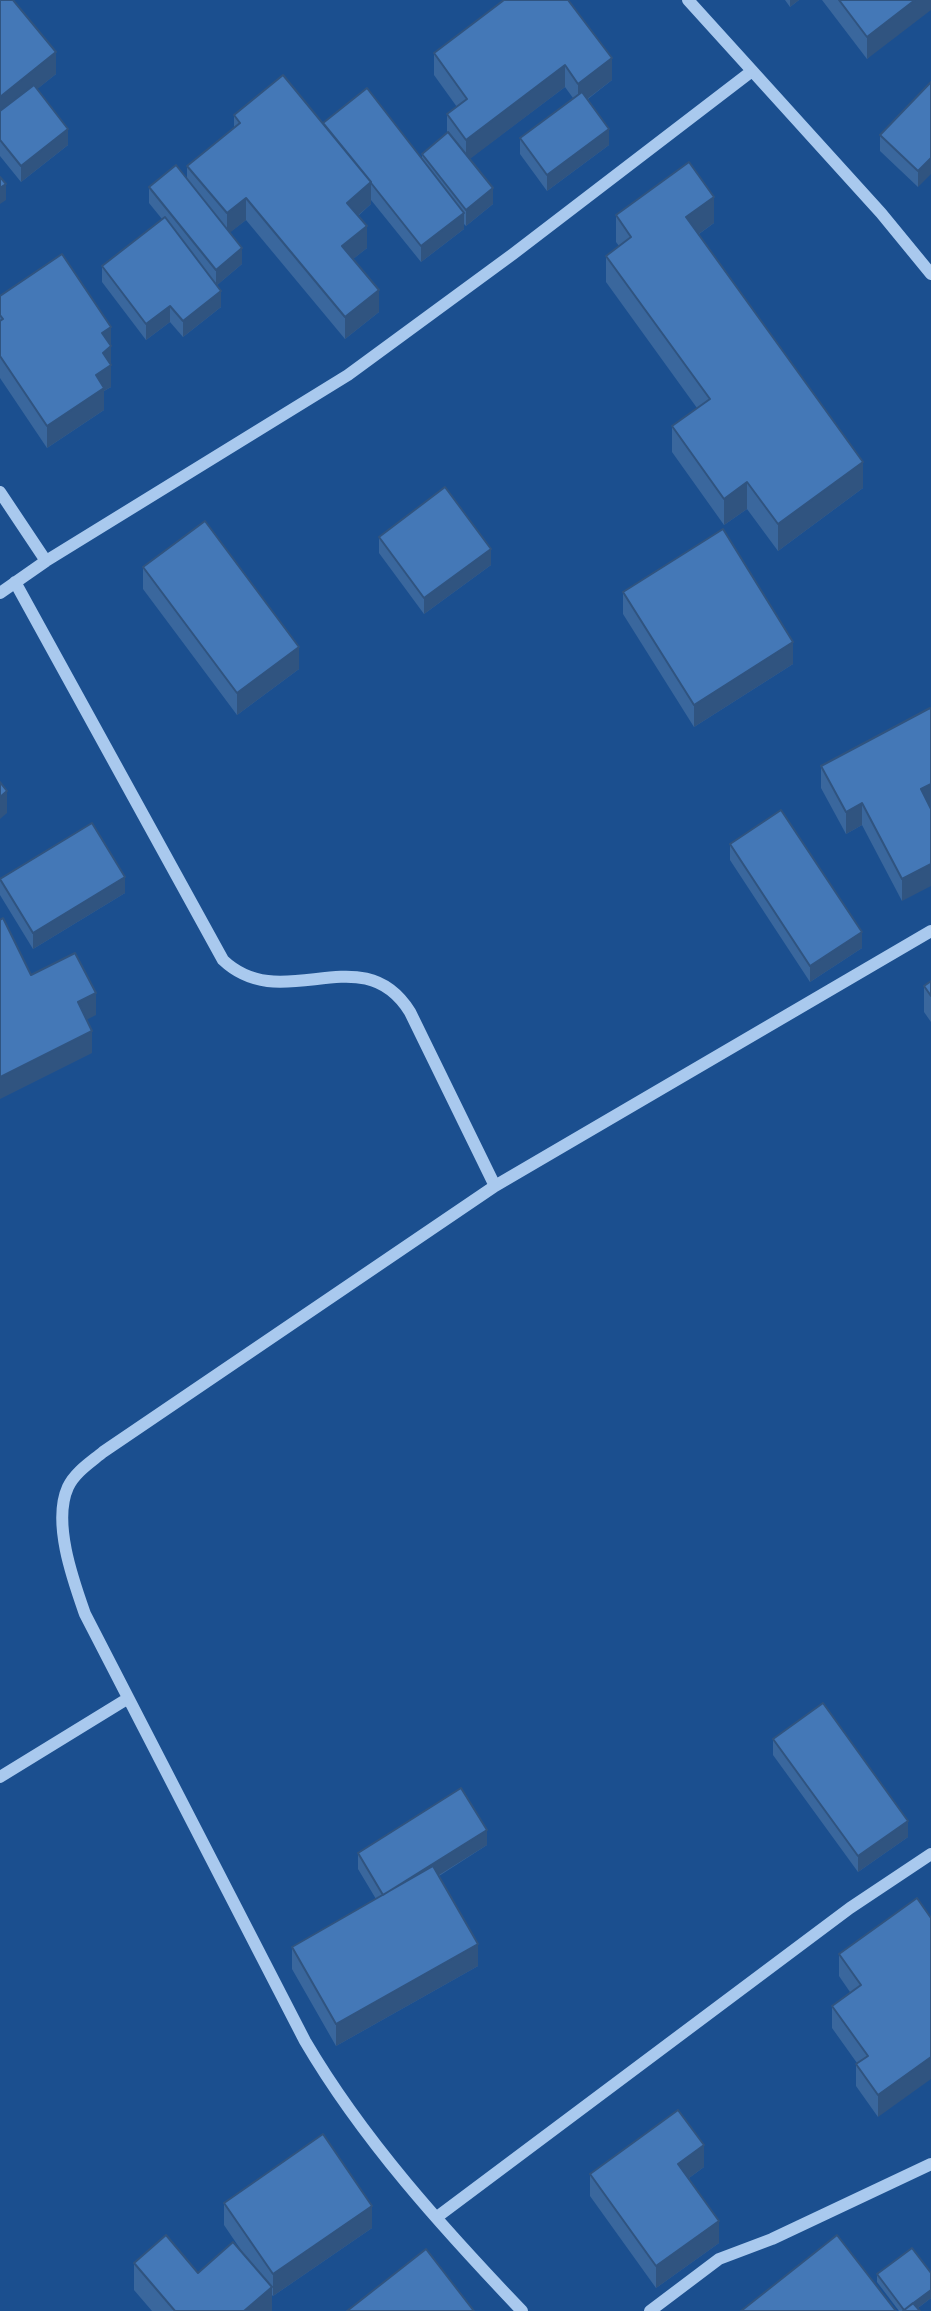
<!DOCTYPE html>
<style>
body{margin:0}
canvas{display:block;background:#1b4f8f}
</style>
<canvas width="931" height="2311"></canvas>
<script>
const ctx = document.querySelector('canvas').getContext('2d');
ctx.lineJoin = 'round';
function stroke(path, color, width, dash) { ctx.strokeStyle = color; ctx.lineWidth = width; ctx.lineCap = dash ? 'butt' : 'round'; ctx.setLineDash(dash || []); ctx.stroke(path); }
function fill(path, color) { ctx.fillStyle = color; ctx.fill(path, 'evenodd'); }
stroke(new Path2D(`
 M 688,0 L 881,213 L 931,274
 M 0,492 L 46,561
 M 15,582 L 223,960 C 283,1017 362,935 410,1012 L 495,1186
 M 0,593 L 46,561 L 348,375 L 513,254 L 752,71
 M 0,1777 L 127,1699
 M 437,2217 L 850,1908 L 931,1854
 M 522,2311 C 443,2228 363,2140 305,2041 L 85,1614 C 73,1580 52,1522 68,1487 C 75,1472 91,1462 103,1452 L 495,1186 L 931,931
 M 650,2311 L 719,2259 L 772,2239 L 931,2164`), '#a9c9ee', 12);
fill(new Path2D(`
 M 0,0 L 56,74 L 37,89 L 68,145 L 21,182 L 0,156 Z
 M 504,0 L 612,80 L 588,99 L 609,145 L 547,191 L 520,154 L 520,138 L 573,98 L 565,87 L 469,159 L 493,204 L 466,226 L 464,224 L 464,229 L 421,262 L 371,200 L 371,204 L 358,216 L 367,248 L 353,259 L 379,312 L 345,339 L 246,220 L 230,232 L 242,264 L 217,285 L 221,307 L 183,337 L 170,322 L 146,340 L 102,282 L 102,266 L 162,219 L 149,203 L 149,187 L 187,179 L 187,166 L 234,128 L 234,115 L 323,124 L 422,159 L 422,154 L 447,134 L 447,114 L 457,107 L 434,75 L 434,53 Z
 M 785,0 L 799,0 L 790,7 Z
 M 822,0 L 931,0 L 867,59 Z
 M 931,82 L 918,187 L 880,151 L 880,135 Z
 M 616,215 L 714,223 L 699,234 L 863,488 L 778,551 L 747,509 L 724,525 L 672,452 L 672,426 L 697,408 L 606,282 L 606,256 L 619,246 L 616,242 Z
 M 0,296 L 111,327 L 111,387 L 104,391 L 104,410 L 47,448 L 0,378 Z
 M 379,537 L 491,565 L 424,614 L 379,553 Z
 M 143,567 L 299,669 L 237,715 L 143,589 Z
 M 623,592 L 793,664 L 694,727 L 623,614 Z
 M 931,710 L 931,806 L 930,807 L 902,901 L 862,825 L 846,834 L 821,788 L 821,766 Z
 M 730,844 L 862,948 L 810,982 L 730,860 Z
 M 0,879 L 125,893 L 33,949 L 0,895 Z
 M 931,981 L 931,1022 L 924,1012 L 924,986 Z
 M 773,1739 L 908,1837 L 858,1872 L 773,1755 Z
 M 487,1845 L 439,1876 L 478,1966 L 336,2046 L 292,1969 L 292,1947 L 376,1899 L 358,1869 L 358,1853 Z
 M 917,1898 L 878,2117 L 856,2086 L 856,2064 L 857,2063 L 832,2028 L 832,2006 L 850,1992 L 839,1976 L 839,1954 Z
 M 704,2167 L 689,2178 L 719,2243 L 656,2288 L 590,2196 L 590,2174 Z
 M 224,2203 L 372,2228 L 273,2296 L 272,2295 L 272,2311 L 152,2311 L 134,2290 L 134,2263 L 198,2273 L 245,2256 L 224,2225 Z
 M 931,2273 L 931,2298 L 918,2308 L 920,2311 L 899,2311 L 877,2282 L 877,2274 Z`), '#3a679d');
fill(new Path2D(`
 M 790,0 L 799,0 L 790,7 Z
 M 915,0 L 931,0 L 931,10 L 867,59 L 867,37 Z
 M 56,52 L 56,74 L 0,119 L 0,97 Z
 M 612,58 L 612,80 L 578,106 L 578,84 Z
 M 565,65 L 565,87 L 466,162 L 466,140 Z
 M 68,129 L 68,145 L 21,182 L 21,166 Z
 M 609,129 L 609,145 L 547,191 L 547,175 Z
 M 931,158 L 931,174 L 918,187 L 918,171 Z
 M 371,182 L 371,204 L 347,225 L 347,203 Z
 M 6,184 L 6,200 L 0,204 L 0,188 Z
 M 493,188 L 493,204 L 466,226 L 466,210 Z
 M 714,197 L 714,223 L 686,243 L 686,217 Z
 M 246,198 L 246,220 L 227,235 L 227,213 Z
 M 464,213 L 464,229 L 421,262 L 421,246 Z
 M 367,226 L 367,248 L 342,268 L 342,246 Z
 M 242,248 L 242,264 L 216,286 L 216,270 Z
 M 379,290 L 379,312 L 345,339 L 345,317 Z
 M 221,291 L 221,307 L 183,337 L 183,321 Z
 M 170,306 L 170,322 L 146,340 L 146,324 Z
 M 111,327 L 111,387 L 104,391 L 104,410 L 47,448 L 47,426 L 96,375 L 102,333 Z
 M 863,462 L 863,488 L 778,551 L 778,524 Z
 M 747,482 L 747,509 L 724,525 L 724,499 Z
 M 491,549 L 491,565 L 424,614 L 424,598 Z
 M 793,642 L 793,664 L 694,727 L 694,705 Z
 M 299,647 L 299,669 L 237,715 L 237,693 Z
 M 931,784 L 931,806 L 921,811 L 921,789 Z
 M 7,791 L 7,813 L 0,819 L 0,797 Z
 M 862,803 L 862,825 L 846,834 L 846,812 Z
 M 931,864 L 931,886 L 902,901 L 902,879 Z
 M 125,877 L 125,893 L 33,949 L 33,933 Z
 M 862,932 L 862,948 L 810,982 L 810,966 Z
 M 96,993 L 96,1015 L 78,1024 L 78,1002 Z
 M 92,1031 L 92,1053 L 0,1099 L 0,1077 Z
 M 908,1821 L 908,1837 L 858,1872 L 858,1856 Z
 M 487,1830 L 487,1845 L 383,1910 L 383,1895 Z
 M 478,1944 L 478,1966 L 336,2046 L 336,2024 Z
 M 931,2057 L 931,2079 L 878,2117 L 878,2095 Z
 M 704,2145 L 704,2167 L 678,2186 L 678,2164 Z
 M 372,2206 L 372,2228 L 273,2296 L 273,2274 Z
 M 719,2221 L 719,2243 L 656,2288 L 656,2266 Z
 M 272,2287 L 272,2311 L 244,2311 Z
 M 931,2290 L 931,2298 L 914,2311 L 904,2310 Z`), '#305480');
const building = new Path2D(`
 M 0,0 L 13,0 L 56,52 L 0,97 Z
 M 504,0 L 568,0 L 612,58 L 578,84 L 565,65 L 466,140 L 447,114 L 467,99 L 434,53 Z
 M 839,0 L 915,0 L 867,37 Z
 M 283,75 L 371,182 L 347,203 L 367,226 L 342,246 L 379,290 L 345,317 L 246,198 L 227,213 L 187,166 L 240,123 L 234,115 Z
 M 931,82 L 931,158 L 918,171 L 880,135 Z
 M 34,85 L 68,129 L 21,166 L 0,140 L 0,111 Z
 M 367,88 L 464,213 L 421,246 L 371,183 L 371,182 L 323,123 Z
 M 582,92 L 609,129 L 547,175 L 520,138 Z
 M 448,132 L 493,188 L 466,210 L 422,154 Z
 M 689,162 L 714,197 L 686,217 L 863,462 L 778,524 L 747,482 L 724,499 L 672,426 L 710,399 L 606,256 L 631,237 L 616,215 Z
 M 176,165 L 242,248 L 216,270 L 149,187 Z
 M 0,177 L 6,184 L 0,188 Z
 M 165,217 L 221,291 L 183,321 L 170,306 L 146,324 L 102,266 Z
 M 62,254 L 111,327 L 102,333 L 111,346 L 103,353 L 111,365 L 96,375 L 104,388 L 47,426 L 0,356 L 0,321 L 3,319 L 0,315 L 0,296 Z
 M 445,487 L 491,549 L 424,598 L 379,537 Z
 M 205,521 L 299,647 L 237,693 L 143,567 Z
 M 723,529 L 793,642 L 694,705 L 623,592 Z
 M 930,708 L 931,710 L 931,784 L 921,789 L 931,809 L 931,864 L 902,879 L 862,803 L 846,812 L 821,766 Z
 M 0,782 L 7,791 L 0,797 Z
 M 781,810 L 862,932 L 810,966 L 730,844 Z
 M 92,823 L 125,877 L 33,933 L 0,879 Z
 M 3,918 L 31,975 L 75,953 L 96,993 L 78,1002 L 92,1031 L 0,1077 L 0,920 Z
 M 931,981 L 931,996 L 924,986 Z
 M 823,1703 L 908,1821 L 858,1856 L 773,1739 Z
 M 461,1788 L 487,1830 L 383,1895 L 358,1853 Z
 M 433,1866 L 478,1944 L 336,2024 L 292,1947 Z
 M 917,1898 L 931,1918 L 931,2057 L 878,2095 L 856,2064 L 868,2056 L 832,2006 L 861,1985 L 839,1954 Z
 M 678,2110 L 704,2145 L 678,2164 L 719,2221 L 656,2266 L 590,2174 Z
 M 323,2134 L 372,2206 L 273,2274 L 224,2203 Z
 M 166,2235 L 198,2273 L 233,2242 L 272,2287 L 244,2311 L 175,2311 L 134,2263 Z
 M 837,2235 L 896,2311 L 741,2311 Z
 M 912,2248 L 931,2273 L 931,2290 L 904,2310 L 877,2274 Z
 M 426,2249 L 474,2311 L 347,2311 Z
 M 913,2303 L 920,2311 L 903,2311 Z`);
fill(building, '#4478b7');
stroke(building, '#305480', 2);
</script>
